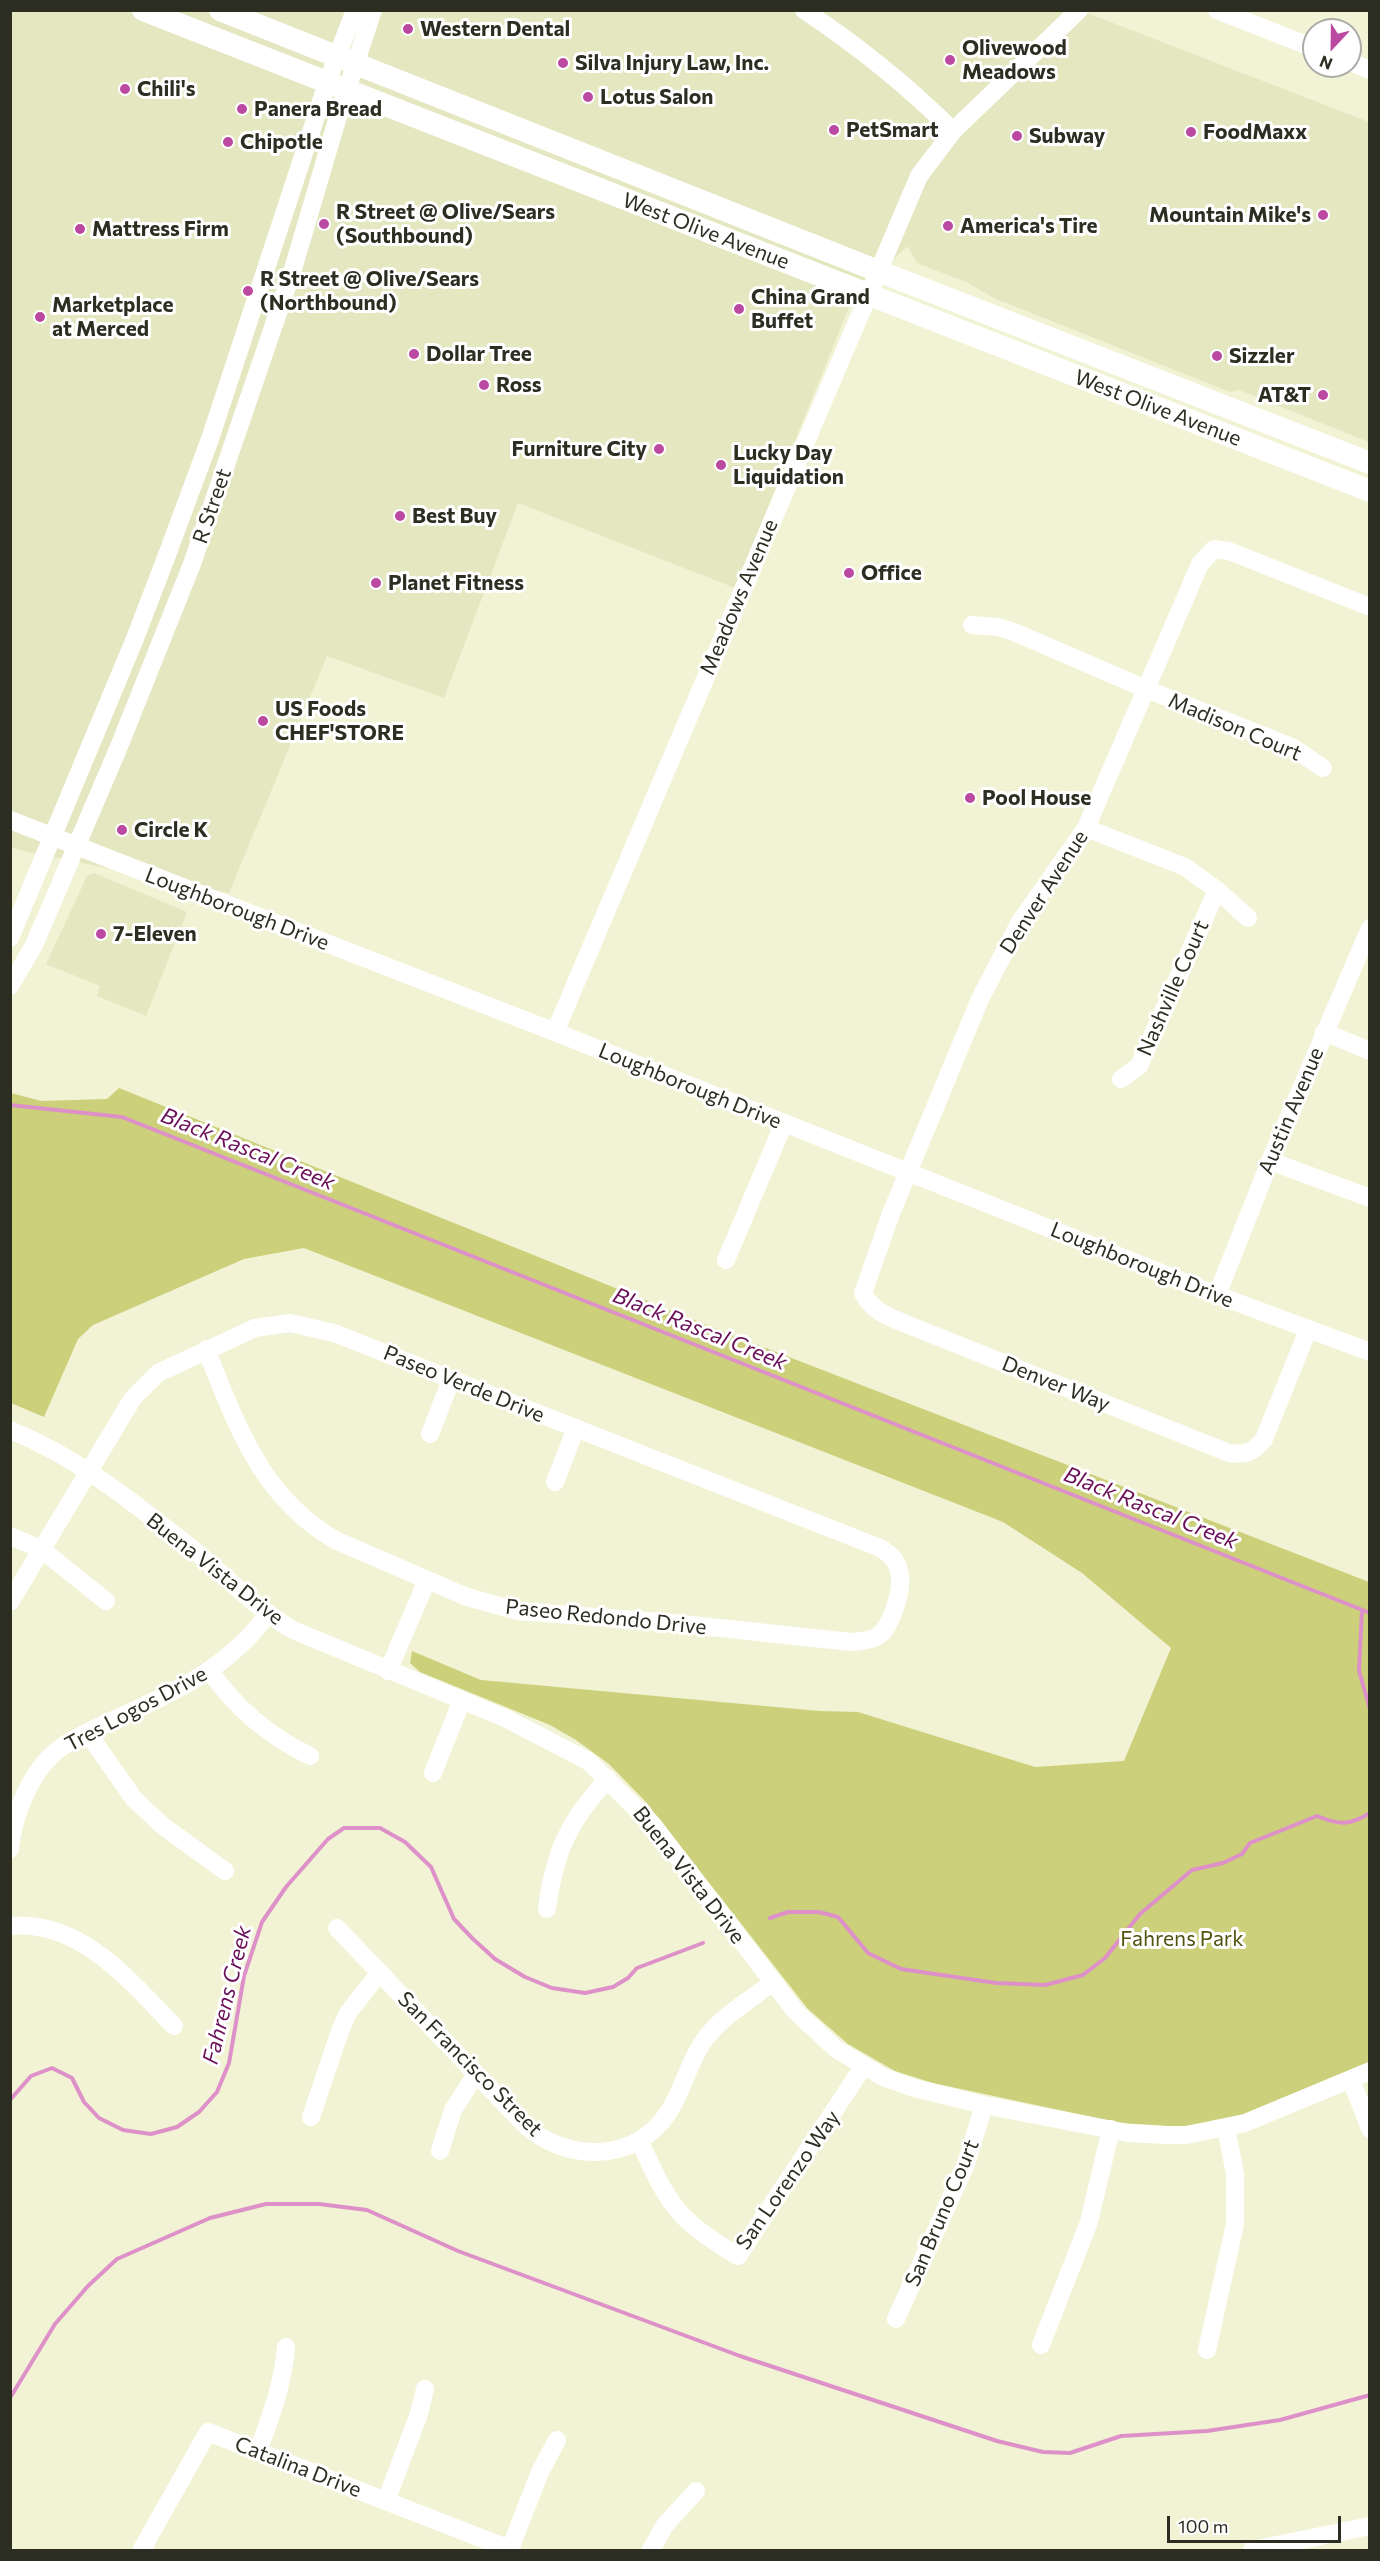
<!DOCTYPE html>
<style>
body{margin:0}
#map{position:relative;width:1380px;height:2561px;overflow:hidden;background:#f1f3d4;font-family:Commissioner,sans-serif}
canvas{display:block}
.frame{position:absolute;inset:0;border:12px solid #2d2e22;pointer-events:none}
.north{position:absolute;left:1302px;top:18px;width:60px;height:60px;box-sizing:border-box;background:#fff;border:2px solid #ababa7;border-radius:50%;rotate:202deg;font-size:16px;font-weight:700;line-height:24px;text-align:center;color:#2d2e22}
.north::after{content:'';display:block;margin:auto;width:21px;height:27px;background:#bb48a1;clip-path:polygon(50% 0,100% 100%,50% 72%,0 100%)}
.scale{position:absolute;left:1167px;top:2516px;width:174px;height:27px;box-sizing:border-box;border:3px solid #2d2e22;border-top:0;padding-left:8px;font-size:18px;line-height:21px;white-space:nowrap;color:#2d2e22;-webkit-text-stroke:4px #fff;paint-order:stroke}
</style>
<div id="map">
<canvas width="1380" height="2561"></canvas>
<div class="frame"></div>
<div class="north">N</div>
<div class="scale">100 m</div>
</div>
<script>
const ctx = document.querySelector('canvas').getContext('2d');
ctx.lineJoin = 'round';
function fill(path, color) { ctx.fillStyle = color; ctx.fill(path, 'evenodd'); }
function stroke(path, color, width, dash) { ctx.strokeStyle = color; ctx.lineWidth = width; ctx.lineCap = dash ? 'butt' : 'round'; ctx.setLineDash(dash || []); ctx.stroke(path); }
function drawText(font, color, halo, rows, align = 'center') {
  ctx.font = font + ' Commissioner,sans-serif'; ctx.lineWidth = 6; ctx.setLineDash([]); ctx.textBaseline = 'middle'; ctx.strokeStyle = halo; ctx.fillStyle = color; for (const [text, x, y, turn = 0] of rows) {
    ctx.save(); ctx.translate(x, y); ctx.rotate((+turn || 0) * Math.PI / 180); ctx.textAlign = isNaN(turn) ? turn : align; if (halo) ctx.strokeText(text, 0, 0); ctx.fillText(text, 0, 0); ctx.restore();
  }
}
fill(new Path2D(`
 M 10,11 L 1082,11 L 1369,122 L 1369,442 L 1239,390 L 1230,392 L 996,299 L 966,282 L 917,263 L 907,246 L 850,305 L 735,588 L 518,503 L 444,698 L 327,656 L 229,893 L 19,850 L 10,847 Z
 M 94,873 L 187,912 L 146,1016 L 97,996 L 100,986 L 46,964 L 87,876 Z`), '#e4e7c0');
fill(new Path2D(`
 M 119,1088 L 722,1331 L 1369,1582 L 1369,2062 L 1240,2117 L 1185,2127 L 1120,2123 L 933,2083 L 895,2071 L 848,2044 L 808,2009 L 645,1801 L 609,1764 L 576,1740 L 550,1725 L 420,1672 L 410,1663 L 412,1651 L 481,1680 L 819,1711 L 858,1712 L 1035,1767 L 1124,1761 L 1171,1648 L 1082,1573 L 1003,1522 L 304,1248 L 244,1259 L 93,1325 L 78,1339 L 44,1417 L 11,1403 L 11,1093 L 41,1101 L 107,1099 Z`), '#ccd07a');
stroke(new Path2D(`
 M 10,1105 L 122,1117 L 1370,1613
 M 1362,1610 L 1359,1671 L 1370,1709
 M 770,1918 L 788,1912 L 819,1912 L 838,1917 L 868,1953 L 901,1969 L 996,1983 L 1045,1985 L 1083,1975 L 1105,1958 L 1140,1914 L 1192,1870 L 1223,1863 L 1242,1854 L 1250,1843 L 1317,1816 C 1339,1825 1349,1826 1370,1813
 M 10,2100 L 31,2076 L 52,2068 L 72,2078 L 84,2102 L 99,2118 L 123,2130 L 151,2134 L 177,2127 L 199,2112 L 217,2092 L 229,2063 L 244,1976 L 262,1922 L 286,1887 L 328,1839 L 344,1828 L 380,1828 L 405,1842 L 431,1867 L 454,1919 L 472,1938 L 495,1959 L 525,1977 L 552,1988 L 585,1993 L 613,1987 L 628,1978 L 637,1968 L 703,1943
 M 10,2398 L 55,2324 L 88,2286 L 117,2259 L 210,2218 L 266,2204 L 319,2204 L 367,2210 L 458,2251 L 740,2356 L 997,2441 L 1043,2452 L 1070,2453 L 1121,2436 L 1207,2431 L 1280,2420 L 1370,2395`), '#dd91c8', 4);
stroke(new Path2D(`
 M 804,10 C 858,46 907,85 953,131
 M 1217,10 L 1314,48
 M 1350,62 L 1370,70
 M 972,625 L 998,627 L 1014,632 L 1146,689 L 1292,747 L 1323,768
 M 10,820 L 555,1032 L 1217,1295 L 1370,1352
 M 1086,828 L 1185,867 L 1217,890 L 1248,918
 M 10,938 L 134,641 L 167,555 L 210,439 L 327,83 L 355,10
 M 10,986 L 34,945 L 118,749 L 192,564 L 293,269 L 337,120 L 373,10
 M 555,1032 L 919,176 L 953,131 L 1079,10
 M 1324,1032 L 1370,1051
 M 1121,1079 L 1139,1066 L 1217,890
 M 1270,1161 L 1370,1198
 M 726,1260 L 784,1123
 M 1217,1295 L 1270,1161 L 1370,928
 M 1308,1330 L 1264,1439 C 1253,1453 1246,1455 1229,1453 L 911,1326 C 892,1318 873,1313 863,1293 L 892,1211 L 980,999 L 1020,922 L 1086,828 L 1200,564 L 1214,549 L 1229,551 L 1370,607
 M 10,1430 C 77,1457 134,1503 190,1547 C 225,1575 254,1607 293,1630 L 505,1718 L 588,1761 L 653,1825 L 796,2012 L 836,2049 L 883,2077 L 914,2088 L 984,2105 L 1128,2133 L 1166,2135 L 1186,2135 L 1245,2123 L 1370,2071
 M 430,1434 L 451,1380
 M 555,1482 L 576,1428
 M 10,1536 L 41,1549 L 106,1601
 M 10,1602 L 133,1398 L 158,1373 L 255,1328 L 290,1323 L 334,1333 L 880,1548 C 907,1562 902,1590 893,1613 C 889,1622 886,1631 878,1636 C 871,1641 859,1641 851,1642 L 673,1623 L 518,1611 L 467,1597 L 335,1540 C 260,1496 237,1425 206,1349
 M 210,1671 C 236,1709 269,1736 310,1756
 M 388,1671 L 427,1580
 M 87,1732 L 134,1799 L 163,1826 L 225,1871
 M 433,1773 L 462,1700
 M 10,1849 C 13,1815 31,1770 59,1749 C 78,1735 99,1727 120,1717 C 177,1691 229,1667 267,1615
 M 547,1909 C 554,1853 569,1820 608,1779
 M 10,1926 C 80,1919 130,1981 174,2026
 M 337,1928 L 524,2124 C 566,2163 635,2163 668,2113 C 684,2089 688,2062 705,2039 C 722,2016 750,2000 772,1983
 M 1351,2079 L 1370,2129
 M 311,2117 L 340,2031 L 348,2013 L 380,1972
 M 639,2140 C 651,2165 662,2193 681,2214 C 697,2231 718,2244 738,2256 L 863,2067
 M 440,2151 L 453,2110 L 476,2074
 M 896,2319 L 966,2164 L 984,2105
 M 1041,2345 L 1089,2222 L 1111,2129
 M 1207,2350 L 1235,2224 L 1235,2174 L 1226,2128
 M 258,2451 C 271,2416 283,2384 286,2347
 M 386,2501 L 419,2414 L 425,2389
 M 510,2549 L 540,2472 L 557,2440
 M 145,2550 L 142,2549 L 208,2432 L 512,2550
 M 651,2550 L 665,2525 L 696,2491
 M 1252,2550 L 1370,2526`), '#fff', 18);
stroke(new Path2D(`
 M 143,10 L 1370,491
 M 220,10 L 878,271 L 1370,463`), '#fff', 22);
for (const [x, y, r, color] of [
 [408,29,6,"#bb48a1"],
 [950,60,6,"#bb48a1"],
 [563,63,6,"#bb48a1"],
 [125,89,6,"#bb48a1"],
 [588,97,6,"#bb48a1"],
 [242,109,6,"#bb48a1"],
 [834,130,6,"#bb48a1"],
 [1191,132,6,"#bb48a1"],
 [1017,136,6,"#bb48a1"],
 [228,142,6,"#bb48a1"],
 [1323,215,6,"#bb48a1"],
 [324,224,6,"#bb48a1"],
 [948,226,6,"#bb48a1"],
 [80,229,6,"#bb48a1"],
 [248,291,6,"#bb48a1"],
 [739,309,6,"#bb48a1"],
 [40,317,6,"#bb48a1"],
 [414,354,6,"#bb48a1"],
 [1217,356,6,"#bb48a1"],
 [484,385,6,"#bb48a1"],
 [1323,395,6,"#bb48a1"],
 [659,449,6,"#bb48a1"],
 [721,465,6,"#bb48a1"],
 [400,516,6,"#bb48a1"],
 [849,573,6,"#bb48a1"],
 [376,583,6,"#bb48a1"],
 [263,721,6,"#bb48a1"],
 [970,798,6,"#bb48a1"],
 [122,830,6,"#bb48a1"],
 [101,934,6,"#bb48a1"]
]) { const dot = new Path2D(); dot.arc(x, y, r, 0, 2 * Math.PI); ctx.fillStyle = color; ctx.fill(dot); stroke(dot, '#fff', 2); }
drawText('bold 21px', '#2d2e22', '#fff', [
 ["Western Dental",420,29],
 ["Olivewood",962,48],
 ["Meadows",962,72],
 ["Silva Injury Law, Inc.",575,63],
 ["Chili's",137,89],
 ["Lotus Salon",600,97],
 ["Panera Bread",254,109],
 ["PetSmart",846,130],
 ["FoodMaxx",1203,132],
 ["Subway",1029,136],
 ["Chipotle",240,142],
 ["R Street @ Olive/Sears",336,212],
 ["(Southbound)",336,236],
 ["Mountain Mike's",1311,215,"right"],
 ["America's Tire",960,226],
 ["Mattress Firm",92,229],
 ["R Street @ Olive/Sears",260,279],
 ["(Northbound)",260,303],
 ["China Grand",751,297],
 ["Buffet",751,321],
 ["Marketplace",52,305],
 ["at Merced",52,329],
 ["Dollar Tree",426,354],
 ["Sizzler",1229,356],
 ["Ross",496,385],
 ["AT&T",1311,395,"right"],
 ["Furniture City",647,449,"right"],
 ["Lucky Day",733,453],
 ["Liquidation",733,477],
 ["Best Buy",412,516],
 ["Office",861,573],
 ["Planet Fitness",388,583],
 ["US Foods",275,709],
 ["CHEF'STORE",275,733],
 ["Pool House",982,798],
 ["Circle K",134,830],
 ["7-Eleven",113,934]
], 'left');
drawText('21px', '#2d2e22', '#fff', [
 ["West Olive Avenue",706,231,21],
 ["West Olive Avenue",1158,408,21],
 ["R Street",212,506,-71],
 ["Meadows Avenue",739,597,-67],
 ["Madison Court",1235,727,23],
 ["Denver Avenue",1044,892,-57],
 ["Loughborough Drive",237,909,21],
 ["Nashville Court",1173,988,-66],
 ["Loughborough Drive",690,1086,22],
 ["Austin Avenue",1291,1111,-67],
 ["Loughborough Drive",1142,1265,22],
 ["Paseo Verde Drive",464,1384,22],
 ["Denver Way",1056,1384,22],
 ["Buena Vista Drive",215,1569,38],
 ["Paseo Redondo Drive",606,1617,6],
 ["Tres Logos Drive",136,1709,-28],
 ["Buena Vista Drive",689,1875,52],
 ["San Francisco Street",470,2064,45],
 ["San Lorenzo Way",788,2180,-55],
 ["San Bruno Court",942,2213,-67],
 ["Catalina Drive",298,2467,21]
]);
drawText('21px', '#51530e', '#fff', [
 ["Fahrens Park",1182,1939]
]);
drawText('italic 22px', '#6a1159', '#fff', [
 ["Black Rascal Creek",248,1149,22],
 ["Black Rascal Creek",700,1329,22],
 ["Black Rascal Creek",1151,1508,22],
 ["Fahrens Creek",227,1995,-76]
]);
</script>
